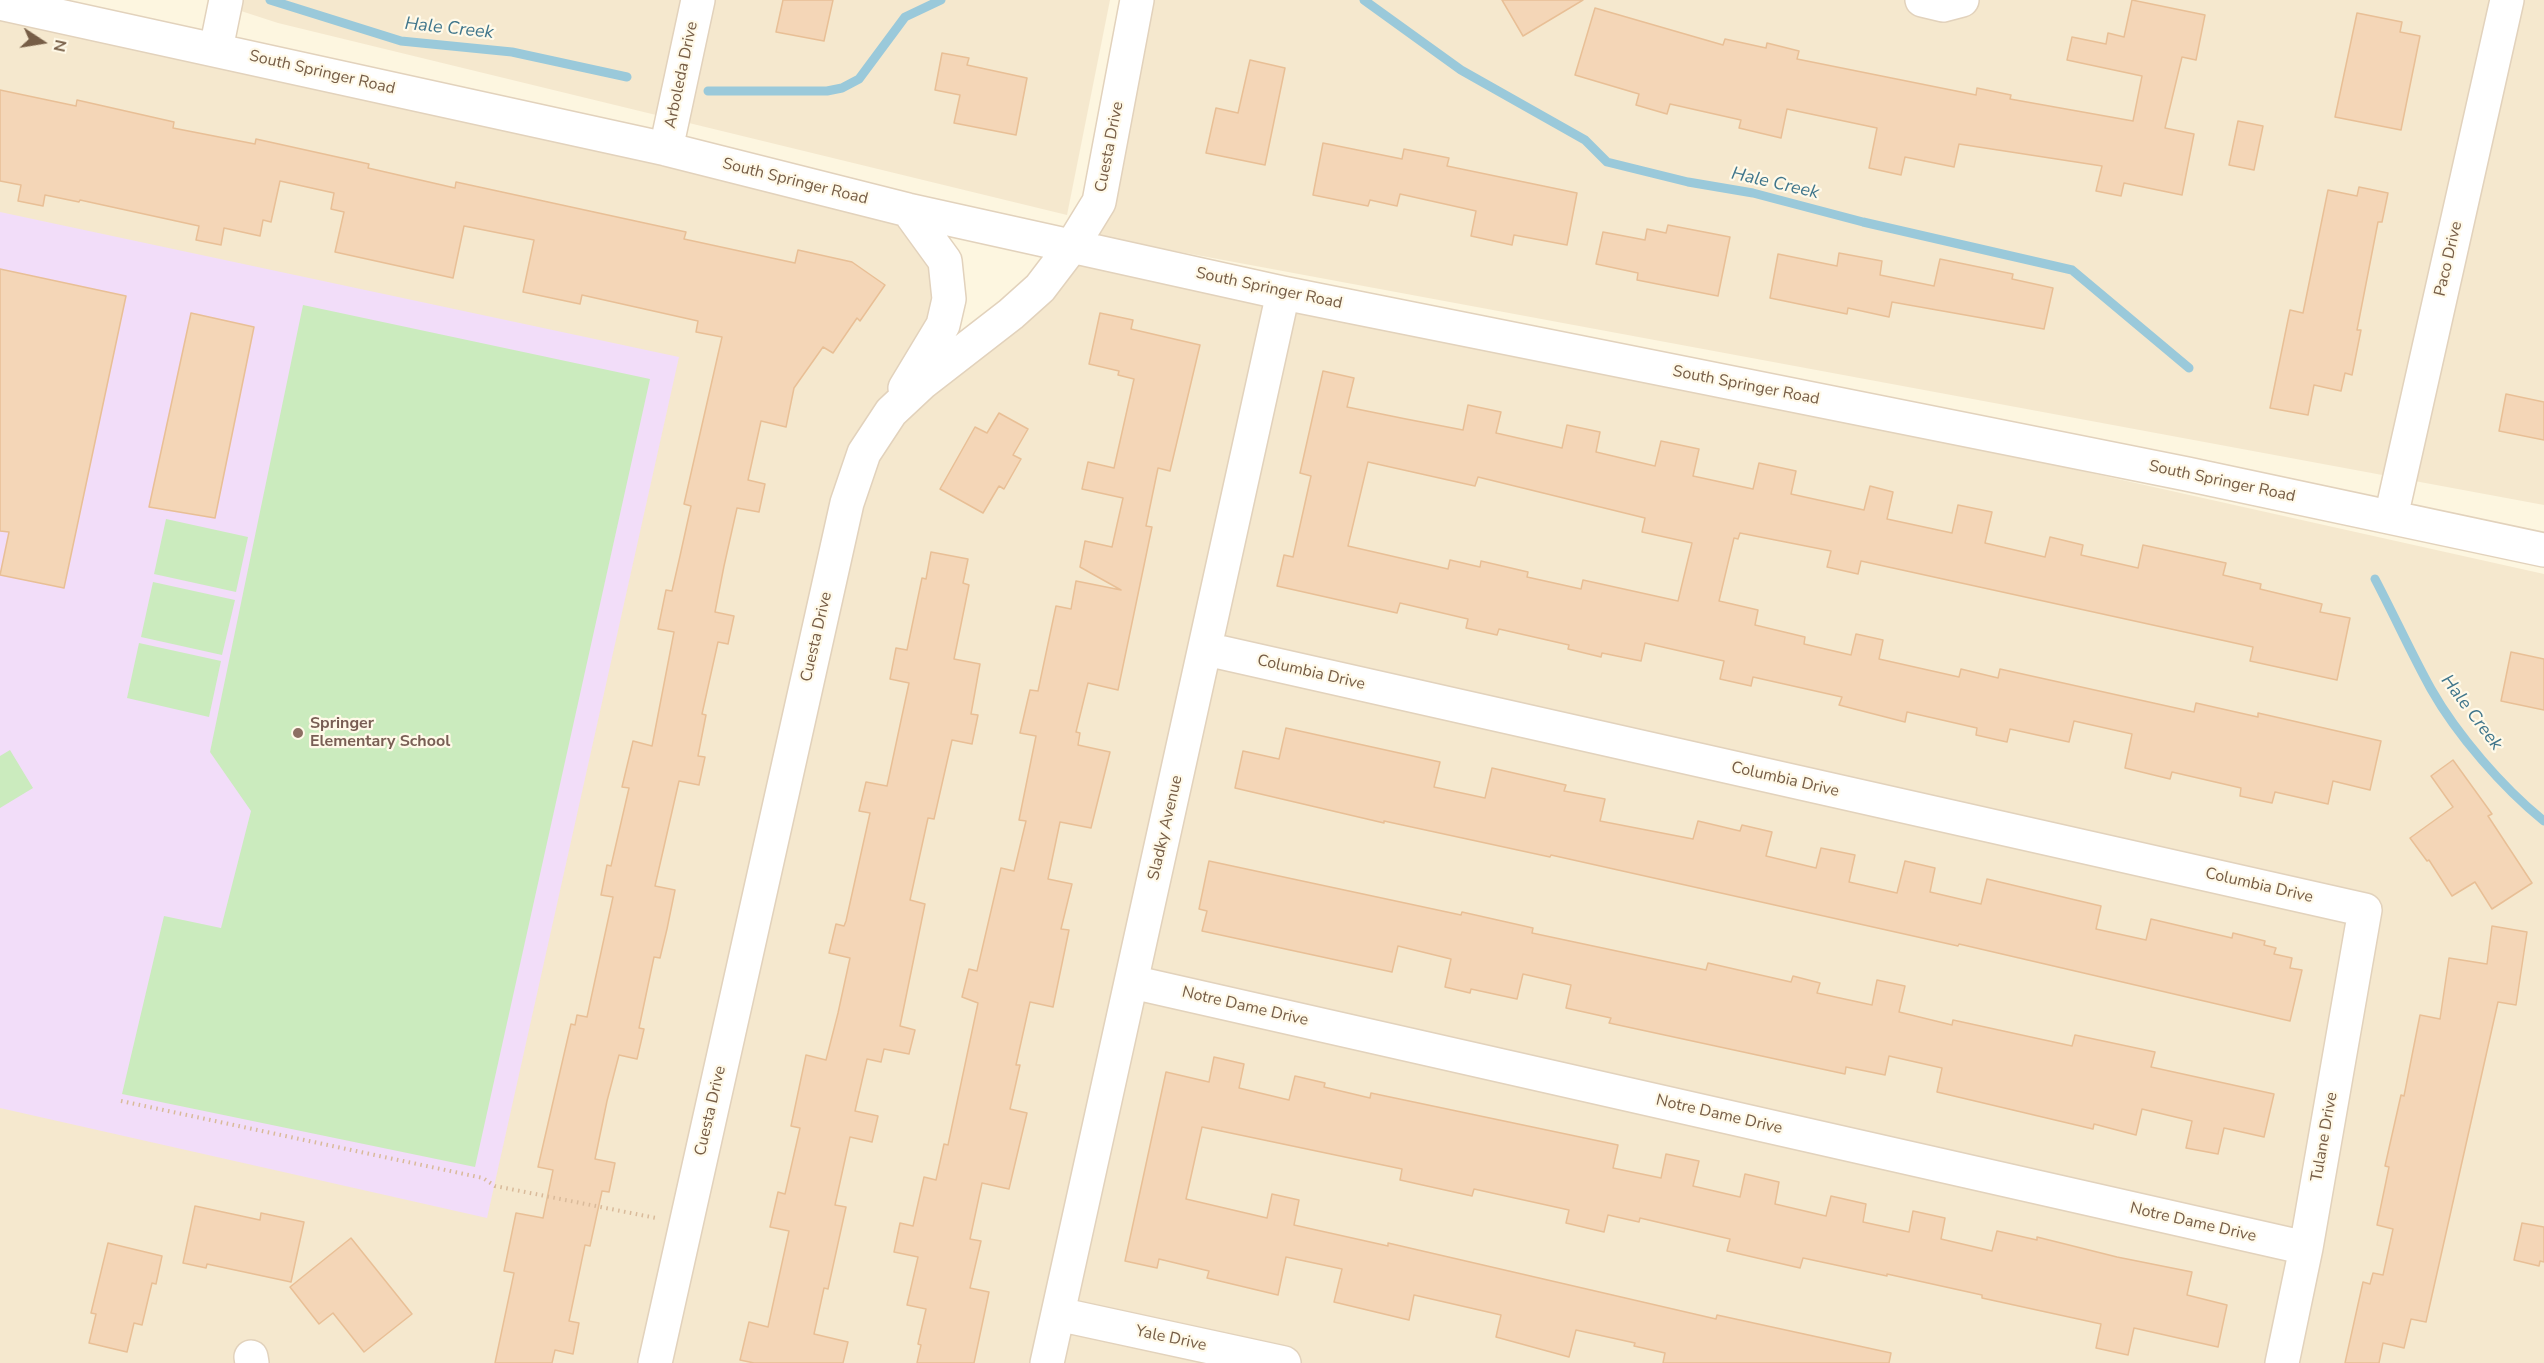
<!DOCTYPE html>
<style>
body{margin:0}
#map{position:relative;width:2544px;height:1363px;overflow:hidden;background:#fdf6e0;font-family:"Nunito Sans",sans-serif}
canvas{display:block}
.north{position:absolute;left:12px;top:12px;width:60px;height:60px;-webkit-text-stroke:4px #fff9e8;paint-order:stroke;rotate:102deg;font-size:16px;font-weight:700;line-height:24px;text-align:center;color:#765d46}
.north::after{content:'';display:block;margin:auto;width:21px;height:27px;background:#765d46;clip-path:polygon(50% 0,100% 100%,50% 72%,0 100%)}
</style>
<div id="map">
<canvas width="2544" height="1363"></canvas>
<div class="north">N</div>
</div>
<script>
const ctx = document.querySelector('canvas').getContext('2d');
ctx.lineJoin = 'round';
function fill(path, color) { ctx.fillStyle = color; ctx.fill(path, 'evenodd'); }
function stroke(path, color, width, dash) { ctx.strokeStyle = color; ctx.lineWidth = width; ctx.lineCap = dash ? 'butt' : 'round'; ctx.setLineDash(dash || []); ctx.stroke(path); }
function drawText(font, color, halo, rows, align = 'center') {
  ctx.font = font + ' "Nunito Sans",sans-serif'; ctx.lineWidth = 4.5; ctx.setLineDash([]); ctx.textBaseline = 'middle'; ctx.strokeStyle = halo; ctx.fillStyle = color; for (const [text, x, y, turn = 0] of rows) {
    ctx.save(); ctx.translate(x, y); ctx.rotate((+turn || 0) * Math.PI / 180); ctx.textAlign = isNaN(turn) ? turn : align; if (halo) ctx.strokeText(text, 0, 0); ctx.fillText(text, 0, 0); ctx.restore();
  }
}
fill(new Path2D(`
 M 207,0 L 1110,0 L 1067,215 L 278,23 Z
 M 1147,0 L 2544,0 L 2544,505 L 1094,236 Z
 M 0,19 L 908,210 L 949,299 L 892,409 L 1072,246 L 2544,574 L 2544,1363 L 0,1363 Z`), '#f5e8ce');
fill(new Path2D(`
 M 0,212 L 679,357 L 487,1218 L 0,1108 Z`), '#f2ddf9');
fill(new Path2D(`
 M 303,305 L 650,379 L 475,1167 L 122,1094 L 164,916 L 221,928 L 251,811 L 210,752 Z
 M 166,519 L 248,537 L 236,592 L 154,574 Z
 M 153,582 L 235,600 L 222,655 L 141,637 Z
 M 139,643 L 221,661 L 209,717 L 127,698 Z
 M 10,750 L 33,788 L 0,808 L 0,756 Z`), '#cbebbe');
stroke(new Path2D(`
 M 270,0 L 401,41 L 512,52 L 627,77
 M 1364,0 L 1461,70 L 1585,140 L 1607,162 L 1688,182 L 1753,193 L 1863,222 L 2072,270 L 2189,368
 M 708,91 L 827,91 L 842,88 L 859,79 L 905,17 L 941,0
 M 2375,579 C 2394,615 2411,653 2431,689 C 2457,735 2503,788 2544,821`), '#9ac9da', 9);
const building = new Path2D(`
 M 783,0 L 833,0 L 824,41 L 776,32 Z
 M 1502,0 L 1583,0 L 1523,36 Z
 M 2132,0 L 2205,15 L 2196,60 L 2182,57 L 2165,128 L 2194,134 L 2182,195 L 2124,183 L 2121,196 L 2096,191 L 2102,166 L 1959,144 L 1954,167 L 1905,157 L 1901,175 L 1869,168 L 1877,128 L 1787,109 L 1781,138 L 1739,128 L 1741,120 L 1670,104 L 1667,114 L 1636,105 L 1639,94 L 1575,75 L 1595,8 L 1723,45 L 1725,39 L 1766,48 L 1767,43 L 1799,51 L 1797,59 L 1976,95 L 1977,88 L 2011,95 L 2010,99 L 2133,121 L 2142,76 L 2067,60 L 2072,37 L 2106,44 L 2108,33 L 2124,37 Z
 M 2357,13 L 2402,22 L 2400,32 L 2420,36 L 2401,130 L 2335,117 Z
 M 942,53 L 969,58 L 967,65 L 1027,78 L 1016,135 L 954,123 L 960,95 L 935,90 Z
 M 1250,60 L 1285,68 L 1265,165 L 1206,153 L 1216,108 L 1238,113 Z
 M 0,90 L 76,106 L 77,100 L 174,122 L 173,128 L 255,144 L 256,139 L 369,164 L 368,168 L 455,188 L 456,182 L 686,232 L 684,239 L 795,263 L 798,250 L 852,262 L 885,285 L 860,321 L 857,318 L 833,353 L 823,347 L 794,388 L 786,427 L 761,421 L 748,480 L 765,484 L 759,512 L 737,508 L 724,566 L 715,612 L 734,616 L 728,644 L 718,642 L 702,714 L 706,715 L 698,756 L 705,757 L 699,785 L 679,781 L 655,886 L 675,890 L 667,929 L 660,958 L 654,957 L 639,1028 L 644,1029 L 637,1059 L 619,1055 L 607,1101 L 595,1159 L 615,1163 L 609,1192 L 602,1191 L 590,1246 L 585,1245 L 569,1321 L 579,1323 L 573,1354 L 555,1350 L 552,1363 L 495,1363 L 514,1273 L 504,1271 L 516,1213 L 543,1218 L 553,1170 L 538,1167 L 571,1024 L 575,1025 L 577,1015 L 587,1017 L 613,897 L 601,895 L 607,865 L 611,866 L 629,788 L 622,787 L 633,741 L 652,746 L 674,632 L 658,629 L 666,590 L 672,591 L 680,556 L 691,506 L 684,504 L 722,337 L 696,332 L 698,321 L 582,295 L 580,304 L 523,292 L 534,240 L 464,226 L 453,278 L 335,252 L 344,212 L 331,209 L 334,193 L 280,181 L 271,222 L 263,220 L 260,236 L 224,228 L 221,245 L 196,240 L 199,226 L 80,200 L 79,202 L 45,195 L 43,206 L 18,201 L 21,185 L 0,181 Z
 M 2238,121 L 2263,126 L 2254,170 L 2229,165 Z
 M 1323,143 L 1402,159 L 1404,149 L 1449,158 L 1447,166 L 1577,193 L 1567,245 L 1514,235 L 1512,245 L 1471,236 L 1476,211 L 1400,194 L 1397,206 L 1370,200 L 1368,206 L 1313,195 Z
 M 2359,187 L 2388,193 L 2382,222 L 2378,222 L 2357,330 L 2361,330 L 2352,375 L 2345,373 L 2341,391 L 2314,385 L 2308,415 L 2270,408 L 2290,310 L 2303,313 L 2328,190 L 2357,196 Z
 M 1668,225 L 1730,237 L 1718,296 L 1637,280 L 1638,273 L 1596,264 L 1603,232 L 1645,240 L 1647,229 L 1666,233 Z
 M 1839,253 L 1882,261 L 1880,275 L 1934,286 L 1940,259 L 2013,274 L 2012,279 L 2053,288 L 2044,329 L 1892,302 L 1889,317 L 1848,308 L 1847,314 L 1770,298 L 1778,254 L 1837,266 Z
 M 0,269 L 126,296 L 64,588 L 0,575 L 9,532 L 0,531 Z
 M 191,313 L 254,327 L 215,518 L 149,507 Z
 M 1100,313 L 1133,320 L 1131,329 L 1200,345 L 1170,471 L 1158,468 L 1146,526 L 1152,527 L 1118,690 L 1088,683 L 1076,732 L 1080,733 L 1078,745 L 1110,752 L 1091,828 L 1060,822 L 1048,879 L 1072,884 L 1061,929 L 1069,930 L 1053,1007 L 1030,1002 L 1016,1065 L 1020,1065 L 1010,1109 L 1027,1113 L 1009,1189 L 982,1183 L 970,1239 L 981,1241 L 970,1288 L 989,1292 L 974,1363 L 917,1363 L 921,1345 L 918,1344 L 926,1309 L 907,1305 L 918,1257 L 894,1252 L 900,1223 L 913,1226 L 924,1177 L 936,1180 L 944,1144 L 948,1145 L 978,1003 L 962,997 L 969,969 L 977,971 L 1001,868 L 1014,871 L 1026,821 L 1019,820 L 1036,736 L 1020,733 L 1030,690 L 1038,691 L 1056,606 L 1071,609 L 1076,581 L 1121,590 L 1080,567 L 1085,541 L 1112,547 L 1123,498 L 1082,489 L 1088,462 L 1114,468 L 1134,379 L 1118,375 L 1119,371 L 1089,364 Z
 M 1323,371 L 1354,378 L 1347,407 L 1406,419 L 1463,430 L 1468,405 L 1501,412 L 1496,433 L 1562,448 L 1567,425 L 1600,432 L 1596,452 L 1655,466 L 1661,441 L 1699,449 L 1693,476 L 1753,489 L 1759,463 L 1796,471 L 1791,494 L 1864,510 L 1870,486 L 1893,492 L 1887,519 L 1952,533 L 1958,505 L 1992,512 L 1985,543 L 2045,557 L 2050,537 L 2083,545 L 2081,555 L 2138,568 L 2143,545 L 2226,563 L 2223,575 L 2261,584 L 2260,589 L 2322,604 L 2320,612 L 2350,618 L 2337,680 L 2250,661 L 2253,647 L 1861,561 L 1858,574 L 1827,567 L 1831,551 L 1740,533 L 1738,539 L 1734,538 L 1719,601 L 1758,610 L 1755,625 L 1805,637 L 1804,644 L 1851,655 L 1856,634 L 1883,640 L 1879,659 L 1959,677 L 1961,669 L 1998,678 L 2000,669 L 2194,712 L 2196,703 L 2258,717 L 2258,713 L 2381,741 L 2370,790 L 2333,781 L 2328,804 L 2275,792 L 2272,803 L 2240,796 L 2241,788 L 2172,772 L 2170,779 L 2125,768 L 2132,734 L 2074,721 L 2069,742 L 2010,729 L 2007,742 L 1976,735 L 1977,728 L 1907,712 L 1905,722 L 1839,705 L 1842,697 L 1753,677 L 1751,686 L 1720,679 L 1724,661 L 1645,643 L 1641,661 L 1602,653 L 1601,657 L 1568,649 L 1569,645 L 1499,629 L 1497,635 L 1466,628 L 1468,619 L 1400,603 L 1397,613 L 1277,586 L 1284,555 L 1293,557 L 1311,476 L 1300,473 ZM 1368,462 L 1475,486 L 1478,477 L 1645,518 L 1642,532 L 1692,543 L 1678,601 L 1583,580 L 1581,589 L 1527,577 L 1528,572 L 1481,561 L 1480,567 L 1450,560 L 1448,569 L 1348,546 Z
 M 2506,394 L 2544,402 L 2544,440 L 2499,431 Z
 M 999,413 L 1028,429 L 1013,455 L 1021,459 L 1004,489 L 999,486 L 983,513 L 940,489 L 975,427 L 987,433 Z
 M 931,552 L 968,559 L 963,583 L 969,585 L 954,659 L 980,664 L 971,714 L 978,715 L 972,744 L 952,740 L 934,819 L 928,818 L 910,900 L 925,904 L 900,1026 L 915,1030 L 909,1054 L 884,1049 L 881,1062 L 867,1059 L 855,1111 L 878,1116 L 872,1142 L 850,1137 L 835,1205 L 846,1207 L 828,1289 L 824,1288 L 814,1334 L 848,1342 L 843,1363 L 754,1363 L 740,1360 L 749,1322 L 768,1327 L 789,1231 L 770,1227 L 778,1192 L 785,1194 L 800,1128 L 791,1126 L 806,1055 L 826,1060 L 838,1013 L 850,958 L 829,953 L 836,924 L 844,926 L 846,921 L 870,813 L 859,811 L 866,782 L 887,786 L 909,683 L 890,679 L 896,648 L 907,650 L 922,578 L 926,579 Z
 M 2511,652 L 2544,659 L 2544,710 L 2501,701 Z
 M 1286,728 L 1440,762 L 1434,787 L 1485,798 L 1492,768 L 1566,785 L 1564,791 L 1605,799 L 1600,821 L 1693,839 L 1698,821 L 1740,831 L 1742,825 L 1772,832 L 1766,856 L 1816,868 L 1821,848 L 1855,855 L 1849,882 L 1897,893 L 1905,861 L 1935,868 L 1930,892 L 1981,904 L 1987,879 L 2101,906 L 2096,929 L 2146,940 L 2151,919 L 2232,938 L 2233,933 L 2265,941 L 2264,945 L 2276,948 L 2274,954 L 2292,958 L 2290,968 L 2302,970 L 2290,1021 L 1959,944 L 1958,946 L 1551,855 L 1550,857 L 1384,821 L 1384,823 L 1235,788 L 1243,751 L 1279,759 Z
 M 2453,760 L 2492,814 L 2488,816 L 2532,883 L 2492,909 L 2475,882 L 2452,896 L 2429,860 L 2427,861 L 2410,838 L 2453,807 L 2431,776 Z
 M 1209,861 L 1461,915 L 1462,912 L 1533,928 L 1532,933 L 1706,970 L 1708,963 L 1791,982 L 1793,976 L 1820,983 L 1817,993 L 1872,1005 L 1877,980 L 1905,986 L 1899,1012 L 1952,1025 L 1953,1020 L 2072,1046 L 2075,1035 L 2155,1052 L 2151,1067 L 2274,1094 L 2264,1137 L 2224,1128 L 2218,1154 L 2186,1148 L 2192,1121 L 2142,1109 L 2136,1135 L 2094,1124 L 2093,1129 L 1937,1092 L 1942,1068 L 1889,1056 L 1885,1075 L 1846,1067 L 1845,1074 L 1609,1023 L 1611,1018 L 1566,1008 L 1571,985 L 1523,974 L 1517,999 L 1471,989 L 1470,993 L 1445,987 L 1451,959 L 1398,946 L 1392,972 L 1202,931 L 1207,911 L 1199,909 Z
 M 2492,926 L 2527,932 L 2516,1005 L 2498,1002 L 2426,1322 L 2411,1319 L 2404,1348 L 2383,1343 L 2379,1363 L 2345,1363 L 2363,1282 L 2370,1284 L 2373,1273 L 2383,1275 L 2393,1229 L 2377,1225 L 2389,1167 L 2385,1166 L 2401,1095 L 2404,1096 L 2420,1015 L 2440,1019 L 2449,958 L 2487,964 Z
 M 1214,1057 L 1244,1064 L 1239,1088 L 1289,1100 L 1295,1076 L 1325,1083 L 1324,1087 L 1370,1098 L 1371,1093 L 1618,1145 L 1613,1168 L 1661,1178 L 1666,1154 L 1699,1161 L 1693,1186 L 1740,1197 L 1745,1174 L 1779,1182 L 1775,1204 L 1826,1216 L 1831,1196 L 1866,1204 L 1863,1222 L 1909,1232 L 1913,1211 L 1945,1218 L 1941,1239 L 1992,1251 L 1997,1231 L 2037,1240 L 2037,1237 L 2117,1257 L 2192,1272 L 2187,1295 L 2227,1305 L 2218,1347 L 2134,1328 L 2128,1355 L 2096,1348 L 2101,1324 L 1982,1298 L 1982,1295 L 1887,1274 L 1887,1276 L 1803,1258 L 1800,1268 L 1727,1251 L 1730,1239 L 1640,1218 L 1639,1222 L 1608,1215 L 1604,1232 L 1566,1223 L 1569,1210 L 1474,1189 L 1472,1196 L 1400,1180 L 1402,1169 L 1202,1127 L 1186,1199 L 1267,1218 L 1272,1194 L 1299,1200 L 1294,1225 L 1388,1246 L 1388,1243 L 1716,1319 L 1717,1315 L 1891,1353 L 1889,1363 L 1663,1363 L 1665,1353 L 1634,1346 L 1635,1343 L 1576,1330 L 1569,1357 L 1496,1337 L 1501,1315 L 1414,1295 L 1409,1320 L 1334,1302 L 1342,1269 L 1286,1257 L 1278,1295 L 1207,1278 L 1209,1271 L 1159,1259 L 1157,1268 L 1125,1261 L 1166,1072 L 1209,1082 Z
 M 195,1206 L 260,1220 L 261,1213 L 304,1222 L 291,1282 L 207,1264 L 206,1268 L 183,1263 Z
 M 2522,1223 L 2544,1227 L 2544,1262 L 2540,1261 L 2539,1266 L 2514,1260 Z
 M 351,1238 L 412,1314 L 364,1352 L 333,1313 L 319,1324 L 290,1287 Z
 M 108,1243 L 162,1256 L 156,1284 L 152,1283 L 142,1325 L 134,1323 L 127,1352 L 89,1343 L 96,1314 L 91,1313 Z`);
fill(building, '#f4d6b7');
stroke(building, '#e8bf96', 1.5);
const minor = new Path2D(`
 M 1922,0 L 1943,5 L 1962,0
 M 0,3 L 666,149 L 908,210 L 1283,293 L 2187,474 L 2544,550
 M 216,49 L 226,0
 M 666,149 L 698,0
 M 905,388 L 943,325 L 949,299 L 945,261 L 908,210
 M 2391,517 L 2507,0
 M 1206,649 L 2365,910 L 2306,1248 L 2282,1363
 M 1132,982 L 2306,1248
 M 1058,1314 L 1284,1363
 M 251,1357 L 252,1363
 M 655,1363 L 847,503 L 864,453 L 891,412 L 922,383 L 1011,314 L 1040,288 L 1072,246 L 1099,202 L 1137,0
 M 1047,1363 L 1283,293`);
stroke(minor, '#e2d2bc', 36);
stroke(new Path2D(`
 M 121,1101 L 483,1178 L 495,1186 L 656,1218`), '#d9ba9a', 4, [1.5, 4.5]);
stroke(minor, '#fff', 33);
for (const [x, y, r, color] of [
 [298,733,6,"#8d6e63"]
]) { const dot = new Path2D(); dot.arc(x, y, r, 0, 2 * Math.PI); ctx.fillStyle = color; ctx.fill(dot); stroke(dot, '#fff9e8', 2); }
drawText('16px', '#765d46', '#fff9e8', [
 ["South Springer Road",322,73,13],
 ["Arboleda Drive",682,75,-78],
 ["Cuesta Drive",1110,147,-79],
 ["South Springer Road",795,182,14],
 ["Paco Drive",2449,259,-77],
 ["South Springer Road",1269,289,12],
 ["South Springer Road",1746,386,11],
 ["South Springer Road",2222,482,12],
 ["Cuesta Drive",817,637,-77],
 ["Columbia Drive",1311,673,13],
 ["Columbia Drive",1785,780,13],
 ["Sladky Avenue",1166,828,-77],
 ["Columbia Drive",2259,886,13],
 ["Notre Dame Drive",1245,1007,13],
 ["Cuesta Drive",711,1111,-77],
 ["Notre Dame Drive",1719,1115,13],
 ["Tulane Drive",2325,1137,-80],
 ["Notre Dame Drive",2193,1223,13],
 ["Yale Drive",1171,1339,12]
]);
drawText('bold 16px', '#785e54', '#fff9e8', [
 ["Springer",310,724],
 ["Elementary School",310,742]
], 'left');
drawText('italic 18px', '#3f758b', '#fff9e8', [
 ["Hale Creek",449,29,6],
 ["Hale Creek",1775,184,13],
 ["Hale Creek",2471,713,53]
]);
</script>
